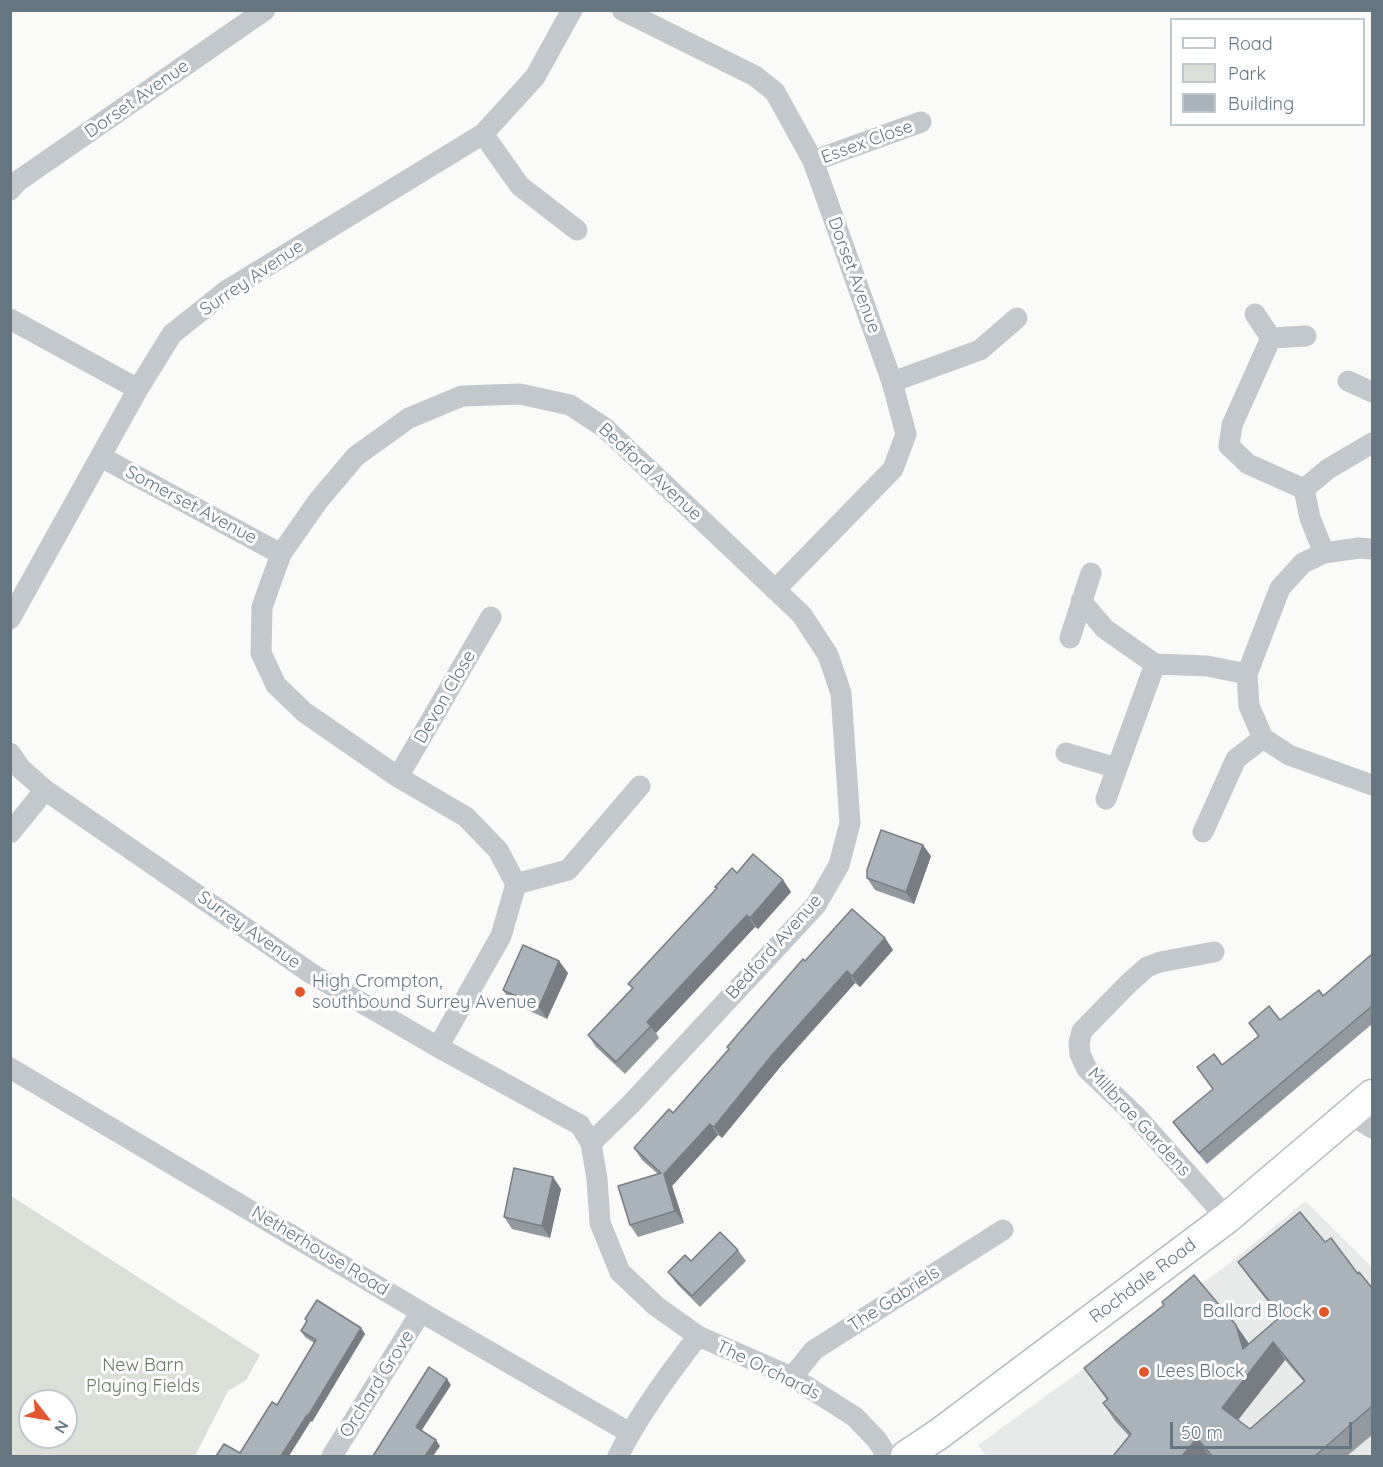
<!DOCTYPE html>
<style>
body{margin:0}
#map{position:relative;width:1383px;height:1467px;overflow:hidden;background:#fafaf8;font-family:Quicksand,sans-serif}
canvas{display:block}
.frame{position:absolute;inset:0;border:12px solid #657683;pointer-events:none}
.legend{position:absolute;left:1170px;top:18px;width:195px;height:108px;box-sizing:border-box;background:#fff;border:2px solid #c1c8cd;margin:0;padding:8px 10px;list-style:none;font-size:18px;color:#657683}
.legend li{display:flex;align-items:center;gap:12px;height:30px}
.legend b{width:30px;border:2px solid #c1c8cd}
.north{position:absolute;left:18px;top:1389px;width:60px;height:60px;box-sizing:border-box;background:#fff;border:2px solid #c1c8cd;border-radius:50%;rotate:121deg;font-size:16px;font-weight:700;line-height:24px;text-align:center;color:#657683}
.north::after{content:'';display:block;margin:auto;width:21px;height:27px;background:#e4572e;clip-path:polygon(50% 0,100% 100%,50% 72%,0 100%)}
.scale{position:absolute;left:1170px;top:1422px;width:182px;height:27px;box-sizing:border-box;border:3px solid #657683;border-top:0;padding-left:8px;font-size:18px;line-height:21px;white-space:nowrap;color:#657683;-webkit-text-stroke:4px #fff;paint-order:stroke}
</style>
<div id="map">
<canvas width="1383" height="1467"></canvas>
<div class="frame"></div>
<ul class="legend">
<li><b style="height:8px;background:#fff"></b>Road</li>
<li><b style="height:16px;background:#dadfd7"></b>Park</li>
<li><b style="height:16px;background:#aab3b9"></b>Building</li>
</ul>
<div class="north">N</div>
<div class="scale">50 m</div>
</div>
<script>
const ctx = document.querySelector('canvas').getContext('2d');
ctx.lineJoin = 'round';
function fill(path, color) { ctx.fillStyle = color; ctx.fill(path, 'evenodd'); }
function stroke(path, color, width, dash) { ctx.strokeStyle = color; ctx.lineWidth = width; ctx.lineCap = dash ? 'butt' : 'round'; ctx.setLineDash(dash || []); ctx.stroke(path); }
function drawText(font, color, halo, rows, align = 'center') {
  ctx.font = font + ' Quicksand,sans-serif'; ctx.lineWidth = 6; ctx.setLineDash([]); ctx.textBaseline = 'middle'; ctx.strokeStyle = halo; ctx.fillStyle = color; for (const [text, x, y, turn = 0] of rows) {
    ctx.save(); ctx.translate(x, y); ctx.rotate((+turn || 0) * Math.PI / 180); ctx.textAlign = isNaN(turn) ? turn : align; if (halo) ctx.strokeText(text, 0, 0); ctx.fillText(text, 0, 0); ctx.restore();
  }
}
fill(new Path2D(`
 M 1305,1201 L 1372,1267 L 1372,1456 L 986,1456 L 978,1445 L 1230,1263 Z`), '#e8e9e9');
fill(new Path2D(`
 M 11,1196 L 260,1355 L 246,1380 L 228,1391 L 195,1456 L 11,1456 ZM 30,1401 L 66,1401 L 66,1437 L 30,1437 Z`), '#dadfd7');
const secondary = new Path2D(`
 M 906,1456 L 939,1434 L 1227,1218 L 1372,1095`);
stroke(secondary, '#b3babf', 33);
stroke(new Path2D(`
 M 622,10 L 755,76 L 775,92 L 813,161 L 892,382 L 906,434 L 893,469 L 775,590
 M 483,134 L 520,186 L 577,230
 M 813,161 L 921,122
 M 10,190 L 18,181 L 265,10
 M 1255,314 L 1271,338 L 1232,425 L 1229,446 L 1248,464 L 1304,489 L 1310,518 L 1324,553
 M 10,319 L 138,389
 M 1271,338 L 1306,336
 M 1348,381 L 1372,392
 M 892,382 L 980,350 L 1017,318
 M 101,457 L 281,554
 M 1304,489 L 1328,469 L 1372,443
 M 1372,549 L 1359,548 L 1324,553 L 1303,563 L 1280,588 L 1247,674 L 1249,706 L 1263,738 L 1289,755 L 1372,785
 M 1081,601 L 1105,629 L 1155,664 L 1207,666 L 1247,674
 M 10,619 L 138,389 L 172,334 L 226,291 L 483,134 L 535,77 L 572,10
 M 1070,638 L 1091,573
 M 10,753 L 21,769 L 45,790 L 312,974 L 438,1047 L 580,1125 L 591,1143 L 597,1179 L 600,1223 L 620,1272 L 656,1306 L 698,1336 L 792,1377 L 855,1417 L 877,1440 L 887,1456
 M 1066,753 L 1117,768 L 1106,799
 M 1117,768 L 1155,664
 M 398,777 L 491,617
 M 1203,832 L 1236,759 L 1263,738
 M 10,833 L 45,790
 M 516,884 L 568,870 L 640,786
 M 1214,952 L 1160,962 L 1147,967 L 1128,984 L 1082,1031 L 1079,1043 L 1080,1054 L 1087,1069 L 1136,1116 L 1227,1218
 M 438,1047 L 501,936 L 516,884 L 498,850 L 466,817 L 398,777 L 304,712 L 276,685 L 261,653 L 262,607 L 281,554 L 318,501 L 356,456 L 409,418 L 462,396 L 520,394 L 570,405 L 605,428 L 802,615 L 828,655 L 841,693 L 850,823 L 839,865 L 816,905 L 631,1104 L 591,1143
 M 10,1068 L 421,1312 L 630,1433
 M 1350,1114 L 1372,1128
 M 792,1377 L 814,1350 L 1003,1230
 M 332,1456 L 421,1312
 M 618,1456 C 640,1413 669,1374 698,1336`), '#c3c8cc', 21);
stroke(secondary, '#fff', 30);
fill(new Path2D(`
 M 931,856 L 914,904 L 875,890 L 867,878 Z
 M 737,873 L 783,880 L 791,892 L 758,929 L 755,927 L 656,1033 L 659,1038 L 625,1074 L 596,1047 L 588,1035 L 632,988 L 628,984 Z
 M 885,938 L 893,950 L 860,987 L 855,983 L 781,1066 L 722,1138 L 718,1135 L 672,1186 L 684,1223 L 638,1237 L 630,1225 L 658,1174 L 642,1160 L 634,1148 L 673,1113 L 729,1049 L 727,1047 L 805,961 Z
 M 1372,954 L 1372,1024 L 1207,1164 L 1181,1133 L 1173,1122 L 1213,1089 L 1197,1067 L 1222,1065 L 1258,1036 L 1249,1023 L 1280,1020 L 1323,996 Z
 M 559,961 L 568,973 L 547,1019 L 511,1002 L 503,990 Z
 M 553,1177 L 561,1189 L 550,1238 L 512,1229 L 504,1217 Z
 M 1325,1242 L 1372,1288 L 1372,1435 L 1347,1456 L 1210,1456 L 1129,1436 L 1115,1421 L 1103,1403 L 1107,1400 L 1084,1368 L 1248,1342 L 1249,1344 L 1280,1317 L 1251,1280 L 1238,1262 ZM 1285,1360 L 1304,1382 L 1250,1429 L 1238,1420 Z
 M 738,1250 L 746,1261 L 700,1307 L 677,1284 L 668,1272 Z
 M 305,1319 L 361,1328 L 365,1334 L 312,1422 L 311,1421 L 240,1453 L 277,1405 L 314,1343 L 305,1337 L 301,1331 L 307,1322 Z`), '#929a9f');
fill(new Path2D(`
 M 923,845 L 931,856 L 914,904 L 906,892 Z
 M 783,880 L 791,892 L 758,929 L 750,918 Z
 M 747,915 L 755,927 L 656,1033 L 647,1022 Z
 M 885,938 L 893,950 L 860,987 L 852,976 Z
 M 559,961 L 568,973 L 547,1019 L 539,1007 Z
 M 847,971 L 855,983 L 781,1066 L 722,1138 L 714,1127 L 773,1054 Z
 M 710,1124 L 718,1135 L 672,1186 L 684,1223 L 675,1211 L 664,1174 Z
 M 553,1177 L 561,1189 L 550,1238 L 542,1226 Z
 M 1236,1325 L 1248,1342 L 1255,1366 L 1273,1342 L 1285,1360 L 1234,1425 L 1222,1408 L 1243,1349 Z
 M 361,1328 L 365,1334 L 312,1422 L 308,1416 Z
 M 447,1379 L 451,1385 L 420,1433 L 416,1427 Z
 M 307,1415 L 311,1421 L 289,1456 L 281,1456 Z
 M 1197,1438 L 1209,1456 L 1182,1456 Z
 M 436,1440 L 440,1446 L 433,1456 L 425,1456 Z`), '#777d82');
const building = new Path2D(`
 M 881,830 L 923,845 L 906,892 L 867,878 L 867,870 Z
 M 753,854 L 783,880 L 750,918 L 747,915 L 647,1022 L 651,1026 L 616,1062 L 588,1035 L 633,988 L 628,984 L 717,888 L 715,887 L 732,868 L 737,873 Z
 M 852,909 L 885,938 L 852,976 L 847,971 L 773,1054 L 714,1127 L 710,1124 L 664,1174 L 675,1211 L 630,1225 L 618,1186 L 661,1173 L 634,1148 L 669,1109 L 673,1113 L 729,1049 L 727,1047 L 770,997 L 803,959 L 805,961 Z
 M 523,945 L 559,961 L 539,1007 L 503,990 Z
 M 1372,954 L 1372,1006 L 1199,1153 L 1173,1122 L 1213,1089 L 1197,1067 L 1214,1054 L 1222,1065 L 1259,1036 L 1249,1023 L 1269,1006 L 1280,1020 L 1319,990 L 1323,996 Z
 M 514,1168 L 553,1177 L 542,1226 L 504,1217 Z
 M 1300,1212 L 1325,1242 L 1331,1238 L 1358,1274 L 1359,1272 L 1372,1288 L 1372,1406 L 1315,1456 L 1212,1456 L 1197,1438 L 1182,1456 L 1113,1456 L 1131,1434 L 1103,1403 L 1108,1399 L 1084,1368 L 1164,1305 L 1162,1302 L 1194,1275 L 1236,1325 L 1243,1349 L 1281,1316 L 1238,1262 ZM 1273,1342 L 1305,1381 L 1250,1429 L 1222,1408 Z
 M 720,1232 L 738,1250 L 692,1296 L 668,1272 L 685,1255 L 691,1261 Z
 M 317,1300 L 361,1328 L 308,1416 L 307,1415 L 281,1456 L 216,1456 L 224,1444 L 240,1453 L 272,1402 L 277,1405 L 316,1340 L 301,1331 L 307,1321 L 305,1319 Z
 M 429,1367 L 447,1379 L 416,1427 L 436,1440 L 425,1456 L 373,1456 Z`);
fill(building, '#aab3b9');
stroke(building, '#777d82', 1.5);
for (const [x, y, r, color] of [
 [300,992,6,"#e4572e"],
 [1324,1312,6,"#e4572e"],
 [1144,1372,6,"#e4572e"]
]) { const dot = new Path2D(); dot.arc(x, y, r, 0, 2 * Math.PI); ctx.fillStyle = color; ctx.fill(dot); stroke(dot, '#fff', 2); }
drawText('18px', '#657683', '#fff', [
 ["Dorset Avenue",137,99,-35],
 ["Essex Close",867,142,-20],
 ["Dorset Avenue",854,275,70],
 ["Surrey Avenue",252,278,-34],
 ["Bedford Avenue",650,472,43],
 ["Somerset Avenue",191,505,28],
 ["Devon Close",445,697,-60],
 ["Surrey Avenue",249,930,35],
 ["Bedford Avenue",774,947,-48],
 ["Millbrae Gardens",1139,1122,47],
 ["Netherhouse Road",320,1251,31],
 ["Rochdale Road",1143,1281,-37],
 ["The Gabriels",894,1299,-33],
 ["The Orchards",768,1370,26],
 ["Orchard Grove",377,1384,-58]
]);
drawText('18px', '#657683', '#fff', [
 ["High Crompton,",312,982],
 ["southbound Surrey Avenue",312,1003],
 ["Ballard Block",1312,1312,"right"],
 ["Lees Block",1156,1372]
], 'left');
drawText('18px', '#687a64', '#fff', [
 ["New Barn",143,1366],
 ["Playing Fields",143,1387]
]);
</script>
